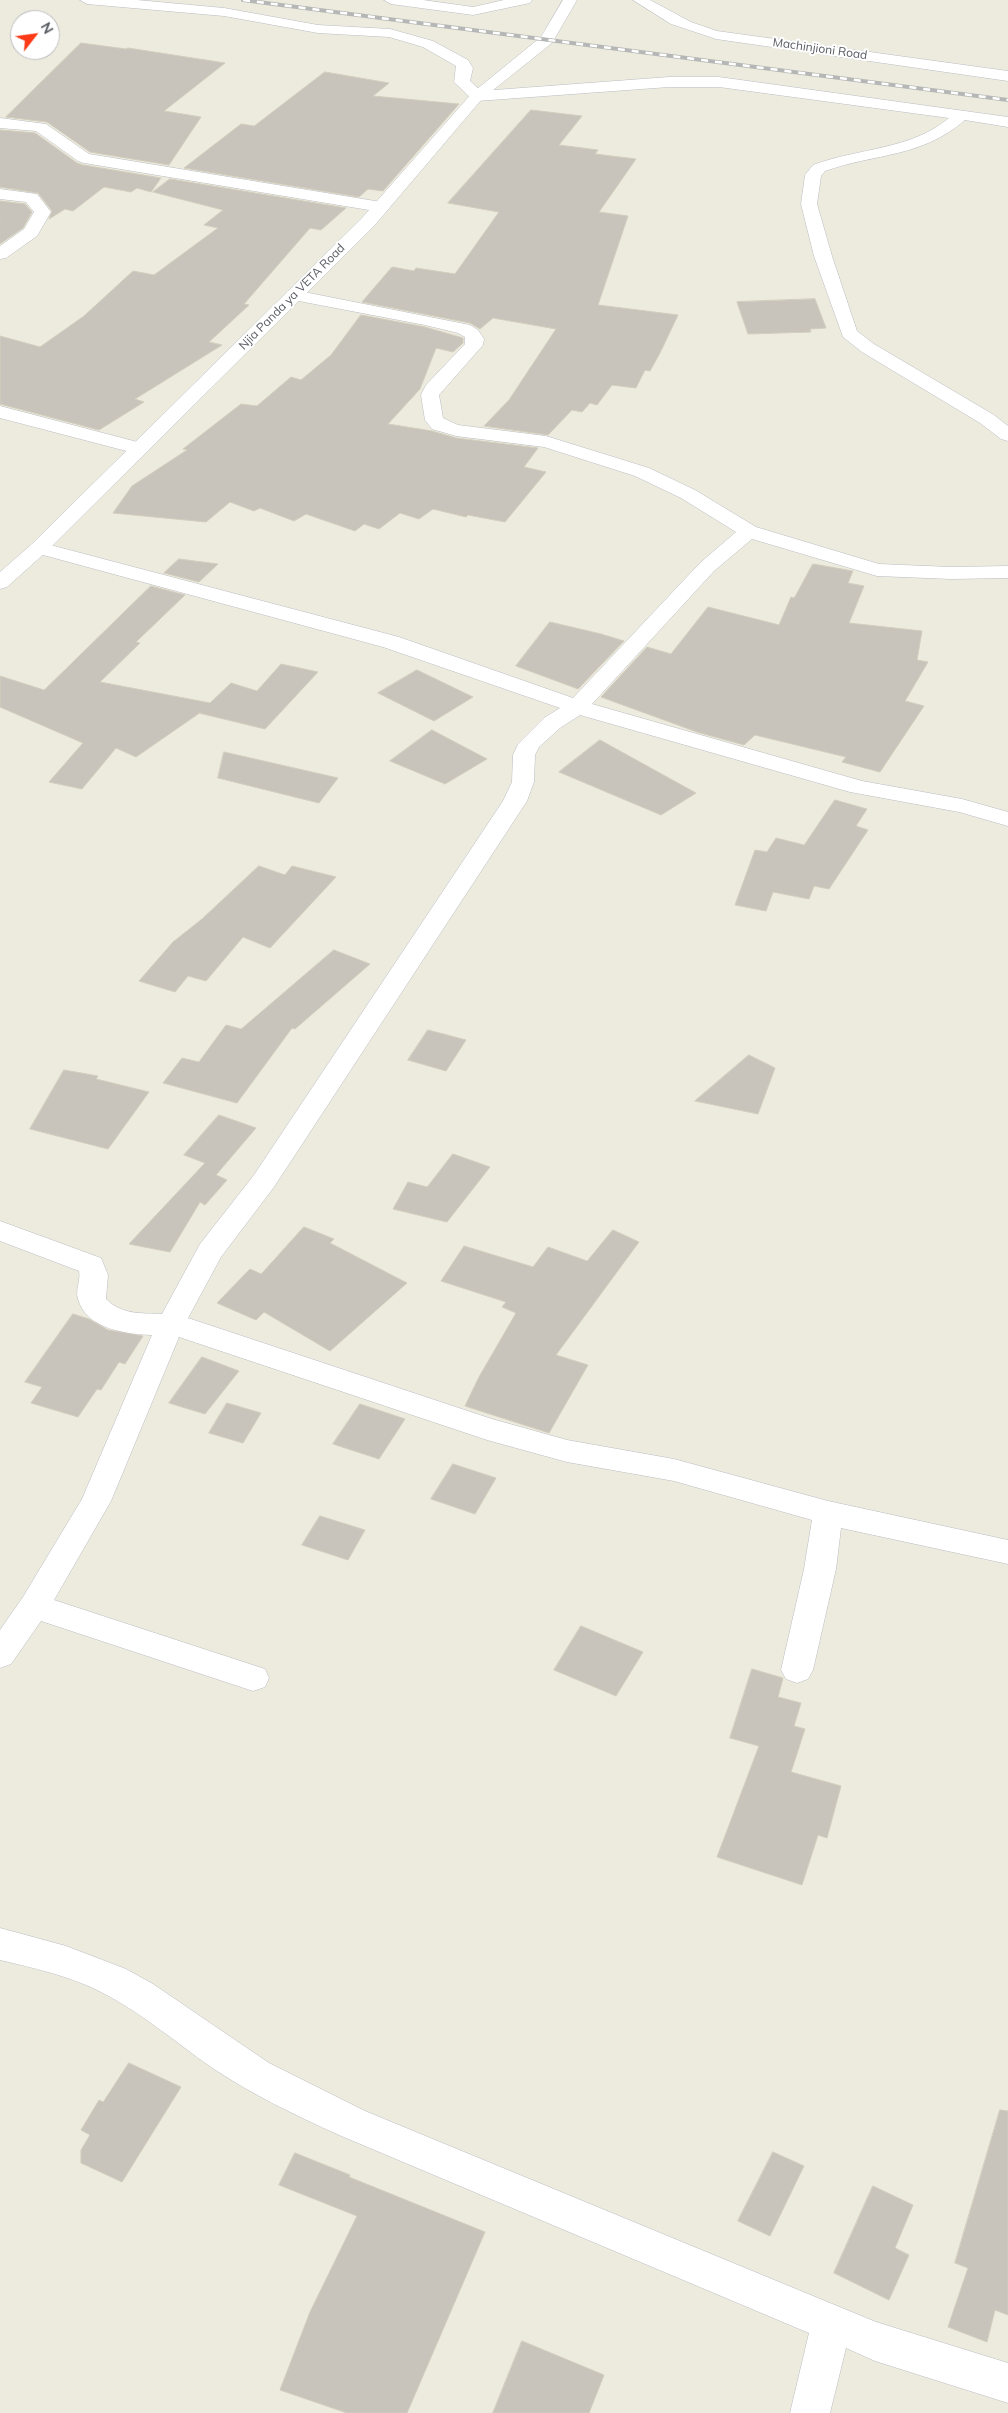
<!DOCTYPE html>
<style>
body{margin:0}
#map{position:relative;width:1008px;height:2413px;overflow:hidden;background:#edebde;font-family:Mulish,sans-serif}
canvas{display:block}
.north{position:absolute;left:10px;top:10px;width:50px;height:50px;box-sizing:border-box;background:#fff;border:1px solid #bcbdc0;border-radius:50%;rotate:60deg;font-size:14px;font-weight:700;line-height:20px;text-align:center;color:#585b62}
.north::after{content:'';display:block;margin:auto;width:18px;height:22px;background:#fc3a16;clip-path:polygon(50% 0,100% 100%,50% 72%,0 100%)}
</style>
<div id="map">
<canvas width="1008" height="2413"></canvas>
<div class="north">N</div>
</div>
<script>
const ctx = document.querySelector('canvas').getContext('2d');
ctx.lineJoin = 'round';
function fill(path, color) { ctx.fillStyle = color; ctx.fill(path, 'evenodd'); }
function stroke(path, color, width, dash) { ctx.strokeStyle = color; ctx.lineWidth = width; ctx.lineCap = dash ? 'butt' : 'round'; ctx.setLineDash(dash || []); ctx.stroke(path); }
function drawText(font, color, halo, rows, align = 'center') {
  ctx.font = font + ' Mulish,sans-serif'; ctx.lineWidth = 4; ctx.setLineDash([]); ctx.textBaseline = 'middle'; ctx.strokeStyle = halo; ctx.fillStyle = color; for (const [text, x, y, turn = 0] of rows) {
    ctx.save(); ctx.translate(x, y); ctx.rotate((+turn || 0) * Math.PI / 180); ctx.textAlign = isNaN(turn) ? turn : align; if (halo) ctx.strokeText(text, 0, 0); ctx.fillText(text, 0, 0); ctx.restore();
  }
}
const building = new Path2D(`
 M 81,43 L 126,49 L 128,48 L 225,63 L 164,111 L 201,117 L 169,165 L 90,152 L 47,122 L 6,117 Z
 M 325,72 L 389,83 L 373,96 L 459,104 L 383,191 L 368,189 L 359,197 L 184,168 L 241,124 L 254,126 Z
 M 531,110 L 582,116 L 559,145 L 598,150 L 595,154 L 636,159 L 599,212 L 628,216 L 598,305 L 678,315 L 660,353 L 650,371 L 645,370 L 636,388 L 612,385 L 597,405 L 590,403 L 582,412 L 572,410 L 548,435 L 484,426 L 509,400 L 556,329 L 493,318 L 480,329 L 470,323 L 362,302 L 392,267 L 414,271 L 416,268 L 455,274 L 499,212 L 448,203 Z
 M 0,130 L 35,133 L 77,163 L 83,165 L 161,178 L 151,192 L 137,188 L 131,192 L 104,187 L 73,211 L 65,209 L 49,219 L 52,211 L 38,193 L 0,187 Z
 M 170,179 L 346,208 L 321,230 L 310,228 L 244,304 L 249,305 L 209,342 L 222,345 L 135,399 L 144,402 L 99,430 L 0,404 L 0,336 L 40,347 L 84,316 L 133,271 L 154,275 L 218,228 L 204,225 L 223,210 L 153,192 Z
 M 0,201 L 25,204 L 32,212 L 23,228 L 0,244 Z
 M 815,299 L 826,328 L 810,329 L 811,332 L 748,334 L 737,302 Z
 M 361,315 L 425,327 L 463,338 L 463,343 L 453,352 L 436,348 L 420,389 L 388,424 L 432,431 L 456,438 L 538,448 L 524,467 L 546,472 L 505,522 L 468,515 L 466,517 L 433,509 L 419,519 L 400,513 L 379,529 L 364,524 L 355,531 L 306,514 L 294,521 L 260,508 L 254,511 L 230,502 L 206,522 L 113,513 L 132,486 L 187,450 L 183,449 L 241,404 L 257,406 L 291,377 L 301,380 L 331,355 Z
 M 179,559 L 218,564 L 199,582 L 164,573 Z
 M 813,564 L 853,571 L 848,583 L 864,586 L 849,623 L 922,631 L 917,660 L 928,662 L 905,701 L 924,706 L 880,772 L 842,762 L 846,757 L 755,735 L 744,745 L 697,732 L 601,697 L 647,647 L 671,654 L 708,607 L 779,625 L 791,597 L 794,598 Z
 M 151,586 L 185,595 L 136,642 L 140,643 L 100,682 L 210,703 L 231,683 L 257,691 L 281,664 L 318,672 L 265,729 L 199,713 L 201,712 L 136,757 L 116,748 L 82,789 L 49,782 L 83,743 L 0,707 L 0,676 L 44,690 Z
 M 550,622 L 601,634 L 624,641 L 578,689 L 516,666 Z
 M 417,670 L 473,697 L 434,721 L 378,693 Z
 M 432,730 L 487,759 L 445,784 L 390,761 Z
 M 600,740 L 696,793 L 661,815 L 559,772 Z
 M 224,752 L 338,778 L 319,803 L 218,778 Z
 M 835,800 L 867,809 L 856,826 L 868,830 L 829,889 L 814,886 L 809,899 L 773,892 L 766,911 L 735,905 L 755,850 L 767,852 L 776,838 L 804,845 Z
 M 259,866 L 285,875 L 292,866 L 336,877 L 270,948 L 243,937 L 206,981 L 188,976 L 175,992 L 139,981 L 173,942 L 202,919 Z
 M 334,950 L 370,964 L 295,1029 L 292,1028 L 237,1103 L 163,1083 L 182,1058 L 199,1062 L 226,1025 L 241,1029 Z
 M 428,1030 L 466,1040 L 446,1071 L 408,1060 Z
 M 749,1055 L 775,1068 L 758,1114 L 695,1101 Z
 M 64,1070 L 98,1076 L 96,1079 L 149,1092 L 108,1149 L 30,1129 Z
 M 219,1115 L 256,1128 L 216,1175 L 227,1180 L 205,1205 L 200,1202 L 170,1252 L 129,1244 L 205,1163 L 184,1155 Z
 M 453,1154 L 490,1167 L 447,1222 L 393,1209 L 408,1182 L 427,1187 Z
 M 304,1227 L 334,1239 L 330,1243 L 407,1283 L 330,1351 L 264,1312 L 256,1320 L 217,1303 L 250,1269 L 261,1274 Z
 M 613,1230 L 639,1242 L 556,1355 L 588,1365 L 549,1433 L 465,1406 L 479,1377 L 516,1313 L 502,1307 L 506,1302 L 441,1281 L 464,1246 L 533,1267 L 548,1247 L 587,1261 Z
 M 73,1314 L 89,1319 L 108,1330 L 143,1336 L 125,1364 L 119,1362 L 101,1390 L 97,1389 L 78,1417 L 31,1403 L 42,1387 L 25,1382 Z
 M 202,1357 L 239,1371 L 205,1414 L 169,1403 Z
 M 227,1403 L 261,1413 L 243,1443 L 209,1433 Z
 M 360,1404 L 405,1419 L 379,1459 L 333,1444 Z
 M 453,1464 L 496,1478 L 475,1514 L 431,1499 Z
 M 320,1516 L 365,1530 L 348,1560 L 302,1545 Z
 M 581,1626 L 643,1652 L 616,1696 L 554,1670 Z
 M 752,1669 L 783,1678 L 778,1697 L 801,1703 L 794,1726 L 805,1729 L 791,1772 L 841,1786 L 827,1838 L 818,1835 L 802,1885 L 717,1857 L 759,1746 L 730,1738 Z
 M 129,2063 L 181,2087 L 122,2182 L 81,2163 L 81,2150 L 90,2135 L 81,2130 L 99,2100 L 103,2102 Z
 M 1000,2110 L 1008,2111 L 1008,2315 L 995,2310 L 987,2342 L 948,2327 L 968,2268 L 955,2263 Z
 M 773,2152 L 804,2166 L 770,2236 L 738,2221 Z
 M 295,2153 L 350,2175 L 349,2177 L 485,2232 L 407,2413 L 347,2413 L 280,2390 L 310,2312 L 357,2216 L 279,2185 Z
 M 873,2186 L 913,2205 L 895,2248 L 909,2255 L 889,2300 L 834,2273 Z
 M 522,2341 L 604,2375 L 589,2413 L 493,2413 Z`);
fill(building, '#c8c4bb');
stroke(building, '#d2cdbc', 1);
const minor = new Path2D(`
 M 80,0 L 137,0 L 224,8 L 318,25 L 390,29 L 433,41 L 468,60 L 473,68 L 470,81 L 481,91 L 669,77 L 719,77 L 1008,117 L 1008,127 L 965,120 C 921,158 876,153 825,171 L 821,176 L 817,204 L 832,256 L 857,331 L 874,344 L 994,415 L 1008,426 L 1008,441 L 1001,439 L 980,423 L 862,352 L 843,337 L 814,256 L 801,204 L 805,175 L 813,165 C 858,148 911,150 949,118 L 719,87 L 669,87 L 477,101 L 472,99 L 454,82 L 456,66 L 423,47 L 389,37 L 318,33 L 224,16 L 87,4 Z
 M 384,0 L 423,0 L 473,7 L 504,0 L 532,0 L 530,3 L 473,15 L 391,4 Z
 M 633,0 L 650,0 L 691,22 L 717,31 L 1008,71 L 1008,81 L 716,39 L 671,24 Z
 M 0,118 L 46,124 L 89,154 L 381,202 L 387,203 L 389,207 L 387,211 L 381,212 L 84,163 L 78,161 L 36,131 L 0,128 Z
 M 0,189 L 37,194 L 51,212 L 37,236 L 6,258 L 0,259 L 0,246 L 24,229 L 34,212 L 26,202 L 0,199 Z
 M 294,290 L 470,325 L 478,330 L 484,339 L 483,345 L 439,395 L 443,418 L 458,425 L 546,436 L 649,468 L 695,490 L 756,527 L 879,564 L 951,567 L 1008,566 L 1008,578 L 951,579 L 877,576 L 752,539 L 714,571 L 592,704 L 862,781 L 962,799 L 1008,812 L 1008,826 L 959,812 L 850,792 L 580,715 L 560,728 L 539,747 L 535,755 L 534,782 L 527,801 L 274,1187 L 221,1257 L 188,1318 L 492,1419 L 567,1440 L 674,1459 L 828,1501 L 1008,1540 L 1008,1564 L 841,1528 L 836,1569 L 813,1670 L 808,1679 L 797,1683 L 786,1679 L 781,1670 L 804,1569 L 812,1520 L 674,1481 L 567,1462 L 487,1440 L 179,1337 L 111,1501 L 54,1600 L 265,1669 L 269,1678 L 265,1687 L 253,1691 L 41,1621 L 11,1664 L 0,1668 L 0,1630 L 23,1597 L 82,1499 L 152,1335 C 126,1334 86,1329 78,1299 C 75,1290 81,1280 79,1271 L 0,1241 L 0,1221 L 101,1258 L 108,1275 L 106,1299 C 122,1315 141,1313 162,1314 L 200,1244 L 254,1175 L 503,801 L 512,782 L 513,755 L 518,744 L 544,718 L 560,708 L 383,647 L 32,552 L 29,548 L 32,544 L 39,542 L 399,637 L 573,698 L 700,563 L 736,532 L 681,498 L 635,476 L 544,447 L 456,436 L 432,429 L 425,420 L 421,395 L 426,385 L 465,344 L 465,337 L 458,333 L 425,325 L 288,299 L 285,295 L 288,291 Z
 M 0,406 L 145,444 L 148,448 L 145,452 L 138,454 L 0,418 Z
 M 0,1928 L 66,1946 L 126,1969 L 153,1984 L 269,2063 L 365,2111 L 876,2322 L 1008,2363 L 1008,2403 L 875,2361 L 846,2348 L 830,2413 L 790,2413 L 809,2333 L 339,2135 C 295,2115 251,2094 211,2067 C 175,2042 141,2012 101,1992 C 70,1976 34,1968 0,1960 Z`);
const tertiary = new Path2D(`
 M 563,0 L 577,0 L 552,43 L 482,99 L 374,226 L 46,552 L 7,587 L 0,589 L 0,572 L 32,544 L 362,218 L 472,93 L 541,37 Z`);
stroke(minor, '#babcc2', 1);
stroke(tertiary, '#babcc2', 1);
fill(minor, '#fff');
fill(tertiary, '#fff');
const rail = new Path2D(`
 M 243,0 L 1008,100`);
stroke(rail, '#b5b6b6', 4);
stroke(rail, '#fff', 2.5, [7]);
drawText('12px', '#585b62', '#fff', [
 ["Machinjioni Road",820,49,8],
 ["Njia Panda ya VETA Road",292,297,-45]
]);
</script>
